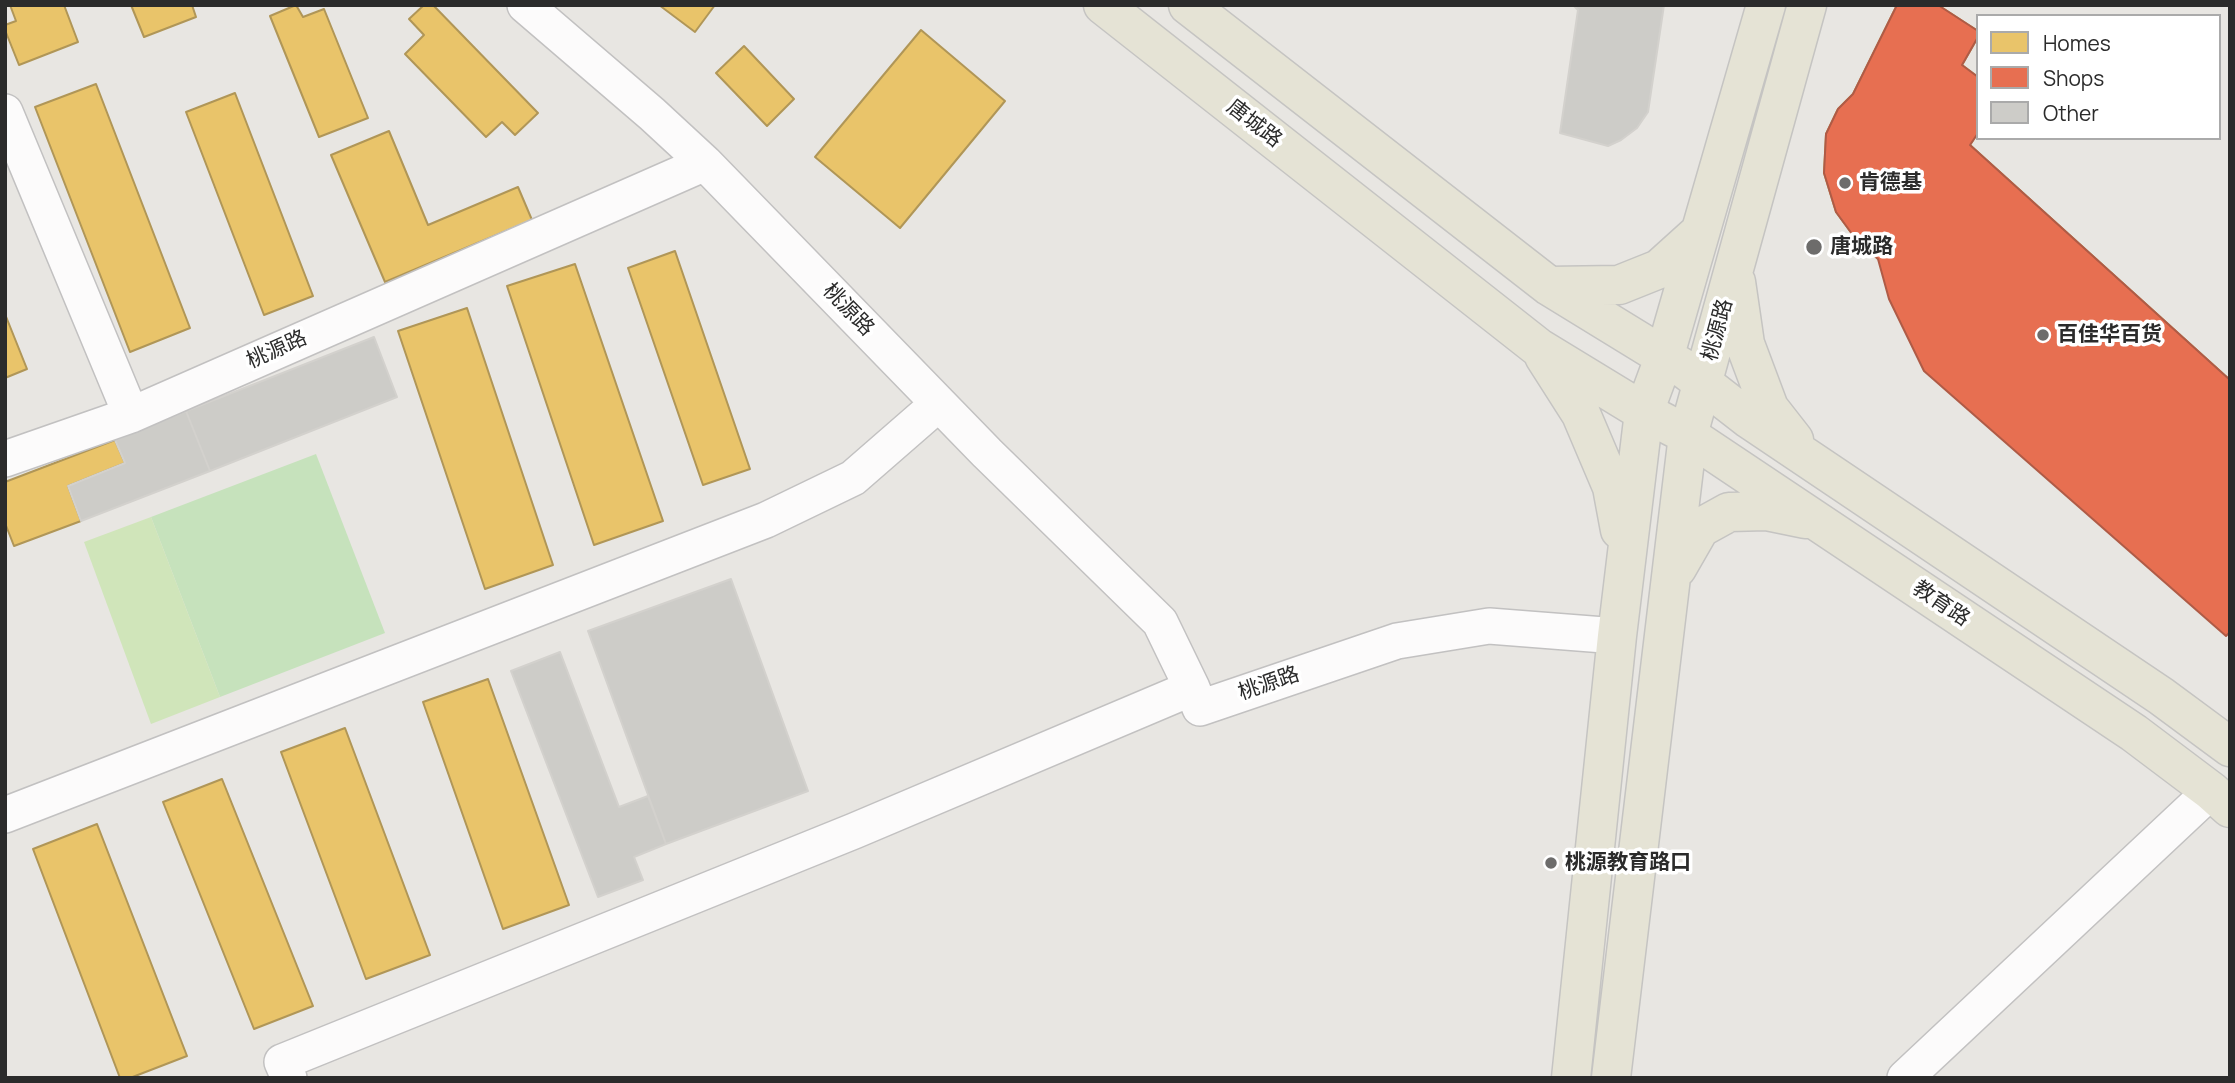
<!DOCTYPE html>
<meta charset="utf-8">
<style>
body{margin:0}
#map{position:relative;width:2235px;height:1083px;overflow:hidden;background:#e8e6e2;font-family:Manrope,sans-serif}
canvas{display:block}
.frame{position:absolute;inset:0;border:7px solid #2b2b2b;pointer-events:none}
.legend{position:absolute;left:1976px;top:14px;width:245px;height:126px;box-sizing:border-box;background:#fff;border:2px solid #aaa;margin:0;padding:9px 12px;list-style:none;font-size:21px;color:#2b2b2b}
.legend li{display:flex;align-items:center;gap:14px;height:35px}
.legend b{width:35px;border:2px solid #aaa}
</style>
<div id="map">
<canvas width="2235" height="1083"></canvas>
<div class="frame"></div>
<ul class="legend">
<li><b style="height:19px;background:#e9c46a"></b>Homes</li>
<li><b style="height:19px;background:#e76f51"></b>Shops</li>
<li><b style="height:19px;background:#cdccc8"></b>Other</li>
</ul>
</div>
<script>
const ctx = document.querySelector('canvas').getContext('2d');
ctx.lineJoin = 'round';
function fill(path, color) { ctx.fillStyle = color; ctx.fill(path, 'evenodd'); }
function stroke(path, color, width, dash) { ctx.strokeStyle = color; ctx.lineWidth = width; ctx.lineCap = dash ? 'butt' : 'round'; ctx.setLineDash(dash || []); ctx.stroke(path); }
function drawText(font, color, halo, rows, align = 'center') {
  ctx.font = font + ' Manrope,"Noto Sans SC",sans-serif'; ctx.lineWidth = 7; ctx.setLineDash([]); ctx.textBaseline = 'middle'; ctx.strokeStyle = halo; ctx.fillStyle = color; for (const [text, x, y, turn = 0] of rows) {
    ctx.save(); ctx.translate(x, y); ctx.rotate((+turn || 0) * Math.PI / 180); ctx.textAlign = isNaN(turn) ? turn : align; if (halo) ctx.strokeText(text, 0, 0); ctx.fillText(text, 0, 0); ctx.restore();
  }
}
fill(new Path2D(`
 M 316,454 L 385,633 L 220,697 L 151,517 Z`), '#c6e2bc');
fill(new Path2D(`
 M 151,517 L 220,697 L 151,724 L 84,542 Z`), '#d0e5ba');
const homes = new Path2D(`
 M 10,5 L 64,5 L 78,42 L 19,65 L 5,30 L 5,25 L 16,21 Z
 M 131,5 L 192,5 L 196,17 L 144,37 Z
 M 296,5 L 303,17 L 324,9 L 368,118 L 319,137 L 270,16 Z
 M 424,5 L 433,5 L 538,113 L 515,135 L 502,122 L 486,137 L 405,54 L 424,35 L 409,19 Z
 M 659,5 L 715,5 L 695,32 Z
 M 1897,5 L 1938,5 L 1978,31 L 1978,37 L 1962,65 L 1978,77 L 1978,133 L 1970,145 L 2230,380 L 2230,558 L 1878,259 L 1855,238 L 1836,212 L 1824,173 L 1826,134 L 1838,109 L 1853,94 Z
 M 921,30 L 1005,101 L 900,228 L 815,157 Z
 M 744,46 L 794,99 L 767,126 L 716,73 Z
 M 96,84 L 190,328 L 130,352 L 35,107 Z
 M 235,93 L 313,296 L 264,315 L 186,112 Z
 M 389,131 L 428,225 L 518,187 L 532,220 L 385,282 L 331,155 Z
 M 675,251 L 750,469 L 703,485 L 628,268 Z
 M 575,264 L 663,521 L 594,545 L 507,286 Z
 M 467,308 L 553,565 L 485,589 L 398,331 Z
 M 5,314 L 27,369 L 5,378 Z
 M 115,440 L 125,463 L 68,486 L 81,521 L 14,546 L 5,523 L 5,482 Z
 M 488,679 L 569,905 L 503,929 L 423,702 Z
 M 345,728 L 430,955 L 366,979 L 281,752 Z
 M 222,779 L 313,1006 L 254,1029 L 163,802 Z
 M 97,824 L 187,1056 L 130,1078 L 120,1078 L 33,849 Z`);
fill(homes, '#e9c46a');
stroke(homes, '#b09657', 2);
const shops = new Path2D(`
 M 1897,5 L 1938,5 L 1978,31 L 1978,37 L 1962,65 L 1978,77 L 1978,133 L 1970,145 L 2230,380 L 2230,632 L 2226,636 L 1924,371 L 1889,299 L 1878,259 L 1855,238 L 1836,212 L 1824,173 L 1826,134 L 1838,109 L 1853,94 Z`);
fill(shops, '#e76f51');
stroke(shops, '#af5b46', 2);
const building = new Path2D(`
 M 1573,5 L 1664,5 L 1648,112 L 1637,128 L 1621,140 L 1608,146 L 1560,133 L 1578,10 Z
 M 374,337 L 397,397 L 210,471 L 186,411 Z
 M 186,411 L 210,471 L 81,521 L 68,486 L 125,463 L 115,440 Z
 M 731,579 L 808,791 L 666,844 L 588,631 Z
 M 560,652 L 619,807 L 648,796 L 666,844 L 634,857 L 643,880 L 598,897 L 511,671 Z`);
fill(building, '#cdccc8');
stroke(building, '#d3d1cd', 2);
const minor = new Path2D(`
 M 525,5 L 652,114 L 705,163
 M 5,112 L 131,415
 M 5,459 L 131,415 L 705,163 L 987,453 L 1160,622 L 1192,688 L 1200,708 L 1397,641 L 1489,626 L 1617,636
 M 5,815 L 766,520 L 853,478 L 938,404
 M 289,1078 L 282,1062 L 854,831 L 1192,688
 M 1905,1078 L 2211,791`);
const major = new Path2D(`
 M 1103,5 L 1539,348 L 1644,412 L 1688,435 L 2134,733 L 2211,791 L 2230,808
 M 1188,5 L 1549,286 L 1686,370 L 1749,419 L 2161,696 L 2230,747
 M 1736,282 L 1745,344 L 1769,408 L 1794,440
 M 1549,286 L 1619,285 L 1659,269 L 1700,232
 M 1544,356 L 1581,414 L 1612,487 L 1620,530
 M 1677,568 L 1700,528 L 1729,512 L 1766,511 L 1805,519
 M 1571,1078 L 1617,636 L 1644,412 L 1664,358 L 1766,5
 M 1611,1078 L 1688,435 L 1807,5`);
stroke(minor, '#c2c1c1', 38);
stroke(major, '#c5c4c2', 41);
stroke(minor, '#fcfbfb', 35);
stroke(major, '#e5e3d5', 38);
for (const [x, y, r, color] of [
 [1845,183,7,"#6d6c6b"],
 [1814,247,9,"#6d6c6b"],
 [2043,335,7,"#6d6c6b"],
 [1551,863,7,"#6d6c6b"]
]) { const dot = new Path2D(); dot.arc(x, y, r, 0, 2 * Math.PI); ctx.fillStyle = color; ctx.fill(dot); stroke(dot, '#fff', 2.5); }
drawText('21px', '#2b2b2b', '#fff', [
 ["唐城路",1254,124,38],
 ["桃源路",848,310,46],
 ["桃源路",1718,330,-75],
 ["桃源路",277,350,-24],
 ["教育路",1941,604,34],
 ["桃源路",1269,684,-19]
]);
drawText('bold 21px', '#2b2b2b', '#fff', [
 ["肯德基",1859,183],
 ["唐城路",1830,247],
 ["百佳华百货",2057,335],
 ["桃源教育路口",1565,863]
], 'left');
</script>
